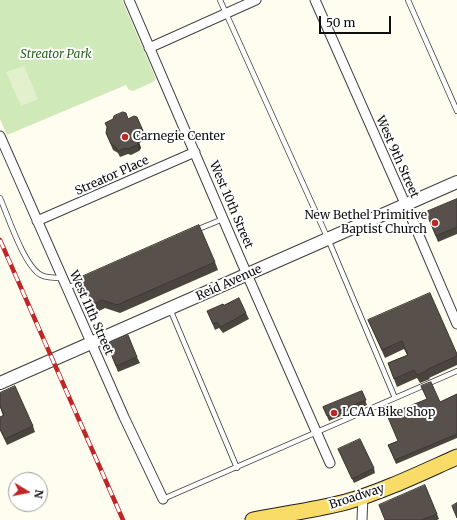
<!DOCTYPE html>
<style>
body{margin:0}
#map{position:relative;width:457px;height:520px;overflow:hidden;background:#fffdf0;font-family:Merriweather,serif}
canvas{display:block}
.north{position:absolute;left:8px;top:472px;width:40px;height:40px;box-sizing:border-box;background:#fff;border:1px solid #9f9f9f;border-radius:50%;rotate:100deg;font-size:11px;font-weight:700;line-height:16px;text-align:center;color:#0e0e0e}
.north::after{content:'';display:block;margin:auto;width:14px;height:18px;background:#bf2626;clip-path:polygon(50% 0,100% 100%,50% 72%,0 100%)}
.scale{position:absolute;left:319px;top:16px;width:72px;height:18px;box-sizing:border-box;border:2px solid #0e0e0e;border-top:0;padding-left:5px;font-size:12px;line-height:14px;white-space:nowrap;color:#0e0e0e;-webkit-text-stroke:3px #fff;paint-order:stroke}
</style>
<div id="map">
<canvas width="457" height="520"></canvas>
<div class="north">N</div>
<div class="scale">50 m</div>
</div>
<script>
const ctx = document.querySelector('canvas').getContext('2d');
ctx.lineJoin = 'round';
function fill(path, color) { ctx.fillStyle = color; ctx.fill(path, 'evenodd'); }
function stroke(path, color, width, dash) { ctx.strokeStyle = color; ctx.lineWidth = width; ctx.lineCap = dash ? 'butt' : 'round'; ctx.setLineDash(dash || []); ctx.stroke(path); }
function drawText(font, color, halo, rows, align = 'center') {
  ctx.font = font + ' Merriweather,serif'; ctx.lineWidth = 4; ctx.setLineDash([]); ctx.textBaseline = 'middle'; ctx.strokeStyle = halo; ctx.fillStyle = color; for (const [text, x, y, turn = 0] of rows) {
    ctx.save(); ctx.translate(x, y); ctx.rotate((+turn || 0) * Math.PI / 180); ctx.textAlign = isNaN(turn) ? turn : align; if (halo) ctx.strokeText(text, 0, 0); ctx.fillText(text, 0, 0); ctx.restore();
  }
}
fill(new Path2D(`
 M 0,0 L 122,0 L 156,79 L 153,82 L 133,91 L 129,90 L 126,85 L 7,135 L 0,119 Z`), '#d0e9b9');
fill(new Path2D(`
 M 24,66 L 38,99 L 21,106 L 6,72 Z`), '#e2f1cb');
const service = new Path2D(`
 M 220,0 L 328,239 L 395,398
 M 408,0 L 457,111
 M 0,198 C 8,216 24,266 41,275 C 47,278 55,278 62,278
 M 196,230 L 223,219
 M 67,288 L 85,280
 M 170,309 L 237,468
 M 163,499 L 457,371`);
const minor = new Path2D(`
 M 129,0 L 242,263 L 330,463
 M 315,0 L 411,217 L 457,324
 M 149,48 L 256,0
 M 0,136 L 124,417 L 163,499
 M 37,221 L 195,152
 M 362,520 L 363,496`);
const tertiary = new Path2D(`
 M 0,383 L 457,182`);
const primary = new Path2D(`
 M 253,520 C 284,514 315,510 346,502 C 384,491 421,473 457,457`);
stroke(service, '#414141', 6);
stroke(minor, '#414141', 11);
stroke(tertiary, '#414141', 14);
stroke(primary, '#1f1f1f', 17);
stroke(service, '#fff', 4.5);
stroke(minor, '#fff', 9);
stroke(tertiary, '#fff', 12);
stroke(primary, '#f8dc67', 15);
const rail = new Path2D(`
 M 0,240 L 123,520`);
stroke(rail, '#bf2626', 4.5);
stroke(rail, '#fff', 3, [9]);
fill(new Path2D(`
 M 113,119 L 128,119 L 144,133 L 146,139 L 139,143 L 141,148 L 139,151 L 131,155 L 128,154 L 120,157 L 118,153 L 113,150 L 106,133 Z
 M 457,199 L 457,234 L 438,242 L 426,212 Z
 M 215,262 L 218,270 L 120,313 L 105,308 L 95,313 L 82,286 L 79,278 Z
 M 224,305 L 246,313 L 249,319 L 223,333 L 219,328 L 215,330 L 207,311 Z
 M 368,320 L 457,354 L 457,365 L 429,378 L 430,379 L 420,383 L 417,378 L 397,387 L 388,363 L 407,355 L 404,349 L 385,358 Z
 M 107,344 L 137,357 L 140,363 L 118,372 Z
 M 362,391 L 367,405 L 329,421 L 323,407 Z
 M 0,393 L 33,426 L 35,432 L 7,445 L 0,430 L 0,417 L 3,416 L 0,407 Z
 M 457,394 L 457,438 L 396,464 L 388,445 L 398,441 L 440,402 Z
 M 338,449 L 374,468 L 375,473 L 354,483 Z
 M 437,514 L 439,519 L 437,520 L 385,520 Z`), '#4b4540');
fill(new Path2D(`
 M 139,142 L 141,148 L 139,151 L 137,145 Z`), '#3d3834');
const building = new Path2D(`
 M 123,112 L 126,113 L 128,119 L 134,116 L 137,117 L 144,133 L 136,137 L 139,142 L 137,145 L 128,149 L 126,148 L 118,151 L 116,147 L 111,144 L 106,133 L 107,127 L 105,123 L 113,119 L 114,116 Z
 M 457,199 L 457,227 L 436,236 L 426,212 Z
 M 199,225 L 215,262 L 117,305 L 102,300 L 92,305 L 79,278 Z
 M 430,293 L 457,354 L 457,356 L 426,370 L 427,371 L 417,375 L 414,370 L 394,379 L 388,363 L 408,355 L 402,341 L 382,350 L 368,320 Z
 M 239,298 L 246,313 L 221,327 L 217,322 L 213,324 L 207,311 L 223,304 L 224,305 Z
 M 128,335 L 137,357 L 116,366 L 107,344 Z
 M 431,382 L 440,402 L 457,394 L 457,434 L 395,460 L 388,445 L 398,441 L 387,415 L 427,399 L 421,386 Z
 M 15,386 L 33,426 L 5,439 L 0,429 L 0,417 L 4,415 L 0,406 L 0,393 Z
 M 362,391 L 366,400 L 327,416 L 323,407 Z
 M 360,439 L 374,468 L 352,479 L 338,449 Z
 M 425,485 L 437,514 L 422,520 L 385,520 L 379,505 Z
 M 457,503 L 457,518 L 452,506 Z`);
fill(building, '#57504b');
stroke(building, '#3d3834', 1);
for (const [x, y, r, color] of [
 [125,137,4,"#bf2626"],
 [435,223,4,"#bf2626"],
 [334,413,4,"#bf2626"]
]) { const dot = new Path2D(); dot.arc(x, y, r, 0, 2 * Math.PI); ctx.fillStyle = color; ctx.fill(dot); stroke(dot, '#fff', 1.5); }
drawText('italic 12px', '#2a661e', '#fff', [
 ["Streator Park",56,55]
]);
drawText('12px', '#0e0e0e', '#fff', [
 ["Carnegie Center",133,137],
 ["New Bethel Primitive",427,216,"right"],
 ["Baptist Church",427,230,"right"],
 ["LCAA Bike Shop",342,413]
], 'left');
drawText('12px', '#0e0e0e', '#fff', [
 ["West 9th Street",397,157,66],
 ["Streator Place",112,176,-24],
 ["West 10th Street",231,205,67],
 ["Reid Avenue",229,283,-24],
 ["West 11th Street",91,313,66],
 ["Broadway",357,497,-18]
]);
</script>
